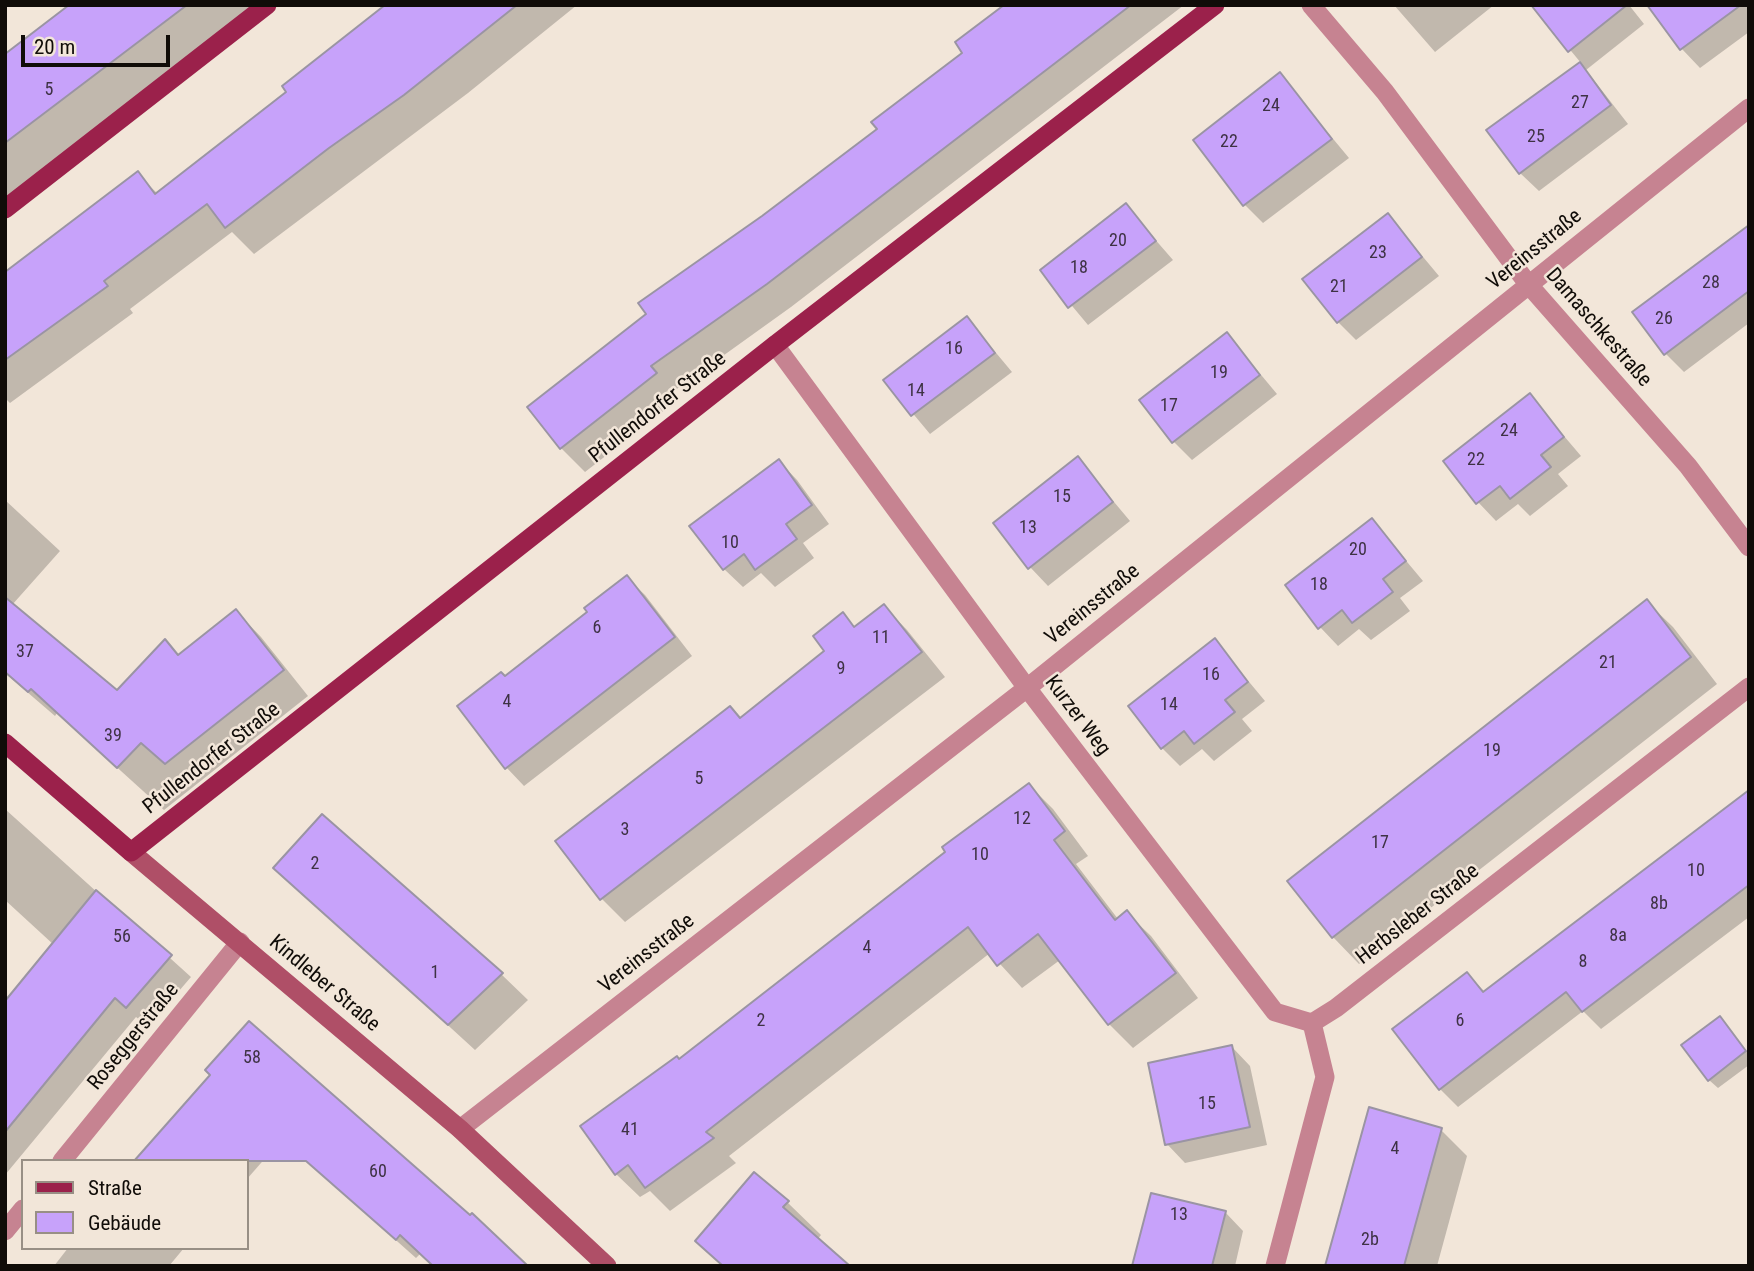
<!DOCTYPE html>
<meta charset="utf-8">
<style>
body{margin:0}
#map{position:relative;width:1754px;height:1271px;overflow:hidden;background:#f2e6d9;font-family:"Roboto Condensed",sans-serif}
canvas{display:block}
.frame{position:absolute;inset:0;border:7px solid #100c08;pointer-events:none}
.legend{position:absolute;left:21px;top:1159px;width:228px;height:91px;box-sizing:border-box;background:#f2e6d9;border:2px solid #988f85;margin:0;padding:9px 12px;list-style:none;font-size:21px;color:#100c08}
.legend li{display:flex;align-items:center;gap:14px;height:35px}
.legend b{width:35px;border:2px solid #988f85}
.scale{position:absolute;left:21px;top:35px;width:149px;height:32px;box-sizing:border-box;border:4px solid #100c08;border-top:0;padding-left:9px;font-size:21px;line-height:24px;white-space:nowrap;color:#100c08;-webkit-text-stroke:5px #f2e6d9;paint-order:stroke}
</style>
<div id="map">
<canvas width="1754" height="1271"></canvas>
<div class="frame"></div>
<ul class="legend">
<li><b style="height:9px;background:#9b214b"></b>Straße</li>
<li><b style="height:19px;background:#c7a2fa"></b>Gebäude</li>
</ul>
<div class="scale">20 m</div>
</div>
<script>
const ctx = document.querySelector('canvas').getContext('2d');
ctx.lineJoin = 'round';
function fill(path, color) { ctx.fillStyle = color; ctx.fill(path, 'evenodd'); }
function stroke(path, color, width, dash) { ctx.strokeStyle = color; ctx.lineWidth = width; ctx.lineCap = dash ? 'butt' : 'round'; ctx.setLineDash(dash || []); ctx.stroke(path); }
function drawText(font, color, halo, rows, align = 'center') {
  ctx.font = font + ' "Roboto Condensed",sans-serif'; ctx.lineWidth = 5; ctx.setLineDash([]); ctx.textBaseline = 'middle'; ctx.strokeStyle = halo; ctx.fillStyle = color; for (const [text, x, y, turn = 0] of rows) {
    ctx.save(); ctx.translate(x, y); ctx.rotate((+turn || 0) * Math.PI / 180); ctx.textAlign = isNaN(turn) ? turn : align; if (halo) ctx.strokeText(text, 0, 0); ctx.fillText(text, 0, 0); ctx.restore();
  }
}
fill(new Path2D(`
 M 72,5 L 262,5 L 5,202 L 5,57 Z
 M 387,5 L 577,5 L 468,93 L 254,254 L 232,232 L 130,309 L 133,313 L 10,403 L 5,398 L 5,274 L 137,174 L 158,194 L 289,92 Z
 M 1007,5 L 1184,5 L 791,307 L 674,391 L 680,398 L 585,472 L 561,448 L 648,314 L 763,218 L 879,129 L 964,54 Z
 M 1394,5 L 1494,5 L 1435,52 Z
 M 1533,5 L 1629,5 L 1644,24 L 1586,70 L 1628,124 L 1539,191 L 1520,173 L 1489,131 L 1581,63 Z
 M 1652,5 L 1749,5 L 1749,32 L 1700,68 L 1682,49 Z
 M 1280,75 L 1349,158 L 1263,223 L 1245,205 L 1195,140 Z
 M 1126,206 L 1173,260 L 1088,325 L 1042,270 Z
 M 1388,215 L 1439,276 L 1356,340 L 1338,322 Z
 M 1749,227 L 1749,323 L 1684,372 L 1666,354 Z
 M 967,318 L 1012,372 L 930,434 L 885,380 Z
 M 1227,334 L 1277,394 L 1192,460 L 1173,441 Z
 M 1530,396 L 1581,456 L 1558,474 L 1568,486 L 1530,516 L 1518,504 L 1496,521 L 1478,502 Z
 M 1078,459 L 1130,521 L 1048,586 L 1030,567 Z
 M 779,461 L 797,480 L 829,524 L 803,543 L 814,558 L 775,587 L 761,573 L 743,587 L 724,569 Z
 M 5,500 L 60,551 L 12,605 L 117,692 L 165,642 L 179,656 L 236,611 L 261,637 L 308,696 L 164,810 L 57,713 L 55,716 L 5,673 Z
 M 1372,520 L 1423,581 L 1400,598 L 1410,611 L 1371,640 L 1359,629 L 1338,646 L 1320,627 Z
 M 626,577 L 645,595 L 692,656 L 524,786 L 506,767 L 505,678 L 590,612 Z
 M 1646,601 L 1673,627 L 1717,684 L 1359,964 L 1333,937 L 1289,881 Z
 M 884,606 L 907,630 L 945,677 L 625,922 L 601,898 L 741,719 L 827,651 L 843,615 L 856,628 Z
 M 1215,641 L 1265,701 L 1242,719 L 1252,731 L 1214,761 L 1202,749 L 1180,766 L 1162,748 Z
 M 1029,785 L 1053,809 L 1088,856 L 1076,864 L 1118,919 L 1127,913 L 1151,936 L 1198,998 L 1133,1048 L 1109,1024 L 1060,960 L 1022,988 L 990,953 L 729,1156 L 736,1163 L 670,1211 L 650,1191 L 640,1197 L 616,1174 L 679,1061 Z
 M 1749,792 L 1749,917 L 1601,1029 L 1583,1011 L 1458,1107 L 1440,1089 L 1467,974 L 1485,992 Z
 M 5,809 L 191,977 L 148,1027 L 136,1017 L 5,1175 L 5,1004 L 54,945 L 5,900 Z
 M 276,868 L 501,974 L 528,1000 L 475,1050 Z
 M 1720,1018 L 1749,1054 L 1749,1065 L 1718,1088 L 1709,1080 Z
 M 249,1023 L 421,1253 L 416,1258 L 282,1139 L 247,1179 L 247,1161 L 212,1075 Z
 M 1232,1047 L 1250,1066 L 1267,1145 L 1185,1163 L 1167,1144 Z
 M 1441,1130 L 1467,1156 L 1437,1266 L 1327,1266 Z
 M 787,1202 L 821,1235 L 817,1240 L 847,1266 L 722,1266 L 697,1241 Z
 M 1225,1212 L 1243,1231 L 1235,1266 L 1134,1266 Z
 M 68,1248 L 184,1248 L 169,1266 L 54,1266 Z`), '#0003');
const building = new Path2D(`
 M 69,5 L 187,5 L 5,143 L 5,54 Z
 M 385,5 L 517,5 L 404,95 L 329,148 L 225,228 L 207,204 L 104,281 L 108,286 L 5,360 L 5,272 L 138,171 L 155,194 L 286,92 L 282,86 Z
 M 1004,5 L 1131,5 L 767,284 L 651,366 L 657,373 L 560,449 L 527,407 L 646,314 L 638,303 L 762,216 L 877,129 L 871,122 L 962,53 L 955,42 Z
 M 1531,5 L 1627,5 L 1568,52 Z
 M 1647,5 L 1741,5 L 1680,50 Z
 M 1580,62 L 1611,105 L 1519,174 L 1486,130 Z
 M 1280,72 L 1332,139 L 1243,206 L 1193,140 Z
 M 1126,203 L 1156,241 L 1068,308 L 1040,270 Z
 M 1388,213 L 1422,257 L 1337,323 L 1302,279 Z
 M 1749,225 L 1749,291 L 1664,355 L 1632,312 Z
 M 967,316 L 995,353 L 911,416 L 883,380 Z
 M 1227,332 L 1260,375 L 1172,443 L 1139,400 Z
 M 1530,393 L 1564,437 L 1541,455 L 1551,467 L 1510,499 L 1500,486 L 1476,504 L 1443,461 Z
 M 1078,456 L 1113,502 L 1028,569 L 993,523 Z
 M 779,459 L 812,505 L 786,524 L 797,539 L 755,570 L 744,554 L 723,570 L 689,526 Z
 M 1372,518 L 1406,561 L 1383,579 L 1393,592 L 1352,623 L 1342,610 L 1318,629 L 1285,585 Z
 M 627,575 L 675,637 L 505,769 L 457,706 L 501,672 L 505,676 L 587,612 L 584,608 Z
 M 5,597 L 117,690 L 165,639 L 178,655 L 236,609 L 284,670 L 165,764 L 141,743 L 117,768 L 31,689 L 28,692 L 5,672 Z
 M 1647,599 L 1691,657 L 1332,938 L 1287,881 Z
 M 884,604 L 922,652 L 600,900 L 555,841 L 730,706 L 740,718 L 824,651 L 813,636 L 843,612 L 854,627 Z
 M 1215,638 L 1248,682 L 1225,700 L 1235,712 L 1194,744 L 1184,731 L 1161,749 L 1128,706 Z
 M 1029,783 L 1065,831 L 1054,840 L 1115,920 L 1127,910 L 1176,973 L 1108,1025 L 1038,934 L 997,966 L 968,927 L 706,1132 L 714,1138 L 645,1188 L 628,1165 L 615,1175 L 580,1126 L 677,1056 L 679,1059 L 945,852 L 942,847 Z
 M 1749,790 L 1749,885 L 1582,1012 L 1566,992 L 1439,1090 L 1392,1029 L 1467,972 L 1483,992 Z
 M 322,814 L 503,973 L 448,1025 L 273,868 Z
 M 96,890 L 172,955 L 126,1008 L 115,998 L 5,1132 L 5,1001 Z
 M 1720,1016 L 1746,1051 L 1708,1081 L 1681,1045 Z
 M 249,1021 L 470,1215 L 472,1213 L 528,1266 L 433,1266 L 400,1235 L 396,1240 L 306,1161 L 134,1161 L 210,1075 L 205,1070 Z
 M 1232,1045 L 1250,1127 L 1165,1145 L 1148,1063 Z
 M 1369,1107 L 1442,1128 L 1404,1266 L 1325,1266 Z
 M 754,1172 L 789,1201 L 783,1207 L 850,1266 L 723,1266 L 695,1241 Z
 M 1151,1193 L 1226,1211 L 1212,1266 L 1132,1266 Z`);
fill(building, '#c7a2fa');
stroke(building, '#9a94a3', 2);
stroke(new Path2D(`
 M 1311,5 L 1385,92 L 1528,284 L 1688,466 L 1749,547
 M 775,345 L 1027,688 L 1275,1012 L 1312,1023
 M 460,1129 L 1027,688 L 1749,108
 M 62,1161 L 240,942
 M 5,1231 L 23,1209
 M 1275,1266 L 1325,1077 L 1312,1023 L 1336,1008 L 1749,687`), '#c68391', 19);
stroke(new Path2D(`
 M 131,852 L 460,1129 L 607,1266`), '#af4f67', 19);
stroke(new Path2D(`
 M 5,209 L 267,5
 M 5,743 L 131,852 L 775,345 L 1215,5`), '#9b214b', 19);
drawText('18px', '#3e3244', null, [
 ["5",49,90],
 ["27",1580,103],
 ["24",1271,106],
 ["25",1536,137],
 ["22",1229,142],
 ["20",1118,241],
 ["23",1378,253],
 ["18",1079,268],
 ["28",1711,283],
 ["21",1339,287],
 ["26",1664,319],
 ["16",954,349],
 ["19",1219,373],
 ["14",916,391],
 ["17",1169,406],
 ["24",1509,431],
 ["22",1476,460],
 ["15",1062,497],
 ["13",1028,528],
 ["10",730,543],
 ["20",1358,550],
 ["18",1319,585],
 ["6",597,628],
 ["11",881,638],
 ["37",25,652],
 ["21",1608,663],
 ["9",841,669],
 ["16",1211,675],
 ["4",507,702],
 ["14",1169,705],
 ["39",113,736],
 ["19",1492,751],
 ["5",699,779],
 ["12",1022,819],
 ["3",625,830],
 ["17",1380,843],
 ["10",980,855],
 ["2",315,864],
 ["10",1696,871],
 ["8b",1659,904],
 ["8a",1618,936],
 ["56",122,937],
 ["4",867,948],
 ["8",1583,962],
 ["1",435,973],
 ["2",761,1021],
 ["6",1460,1021],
 ["58",252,1058],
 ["15",1207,1104],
 ["41",630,1130],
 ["4",1395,1149],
 ["60",378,1172],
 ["13",1179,1215],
 ["2b",1370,1240]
]);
drawText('21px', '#100c08', '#f2e6d9', [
 ["Vereinsstraße",1535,250,-39],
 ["Damaschkestraße",1598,328,49],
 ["Pfullendorfer Straße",658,408,-38],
 ["Vereinsstraße",1093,605,-39],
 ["Kurzer Weg",1077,716,53],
 ["Pfullendorfer Straße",212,759,-38],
 ["Herbsleber Straße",1418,915,-38],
 ["Vereinsstraße",647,954,-38],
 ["Kindleber Straße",324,984,40],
 ["Roseggerstraße",134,1037,-51]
]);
</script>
